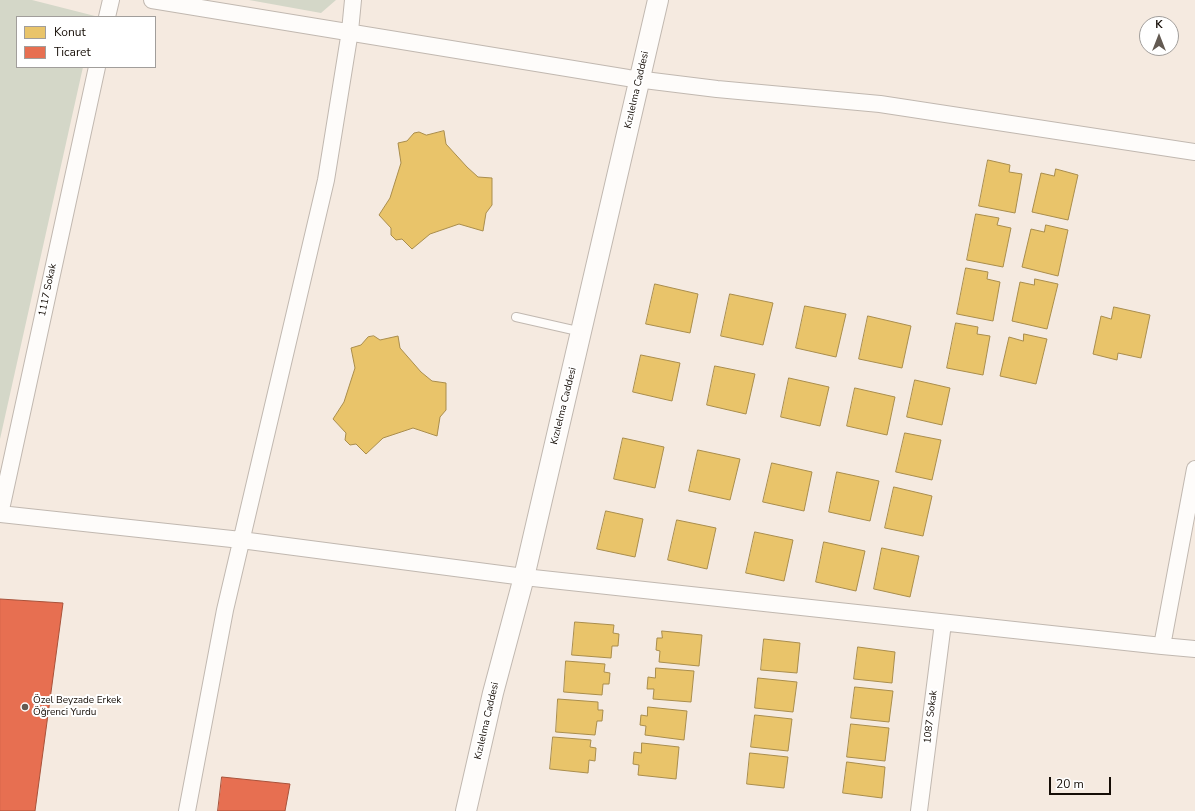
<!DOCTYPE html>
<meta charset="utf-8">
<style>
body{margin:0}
#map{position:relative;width:1195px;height:811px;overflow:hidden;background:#f5eae0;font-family:"Nunito Sans",sans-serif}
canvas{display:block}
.legend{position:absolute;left:16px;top:16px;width:140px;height:52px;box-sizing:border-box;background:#fff;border:1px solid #a19e9b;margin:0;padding:5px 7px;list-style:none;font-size:12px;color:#150d06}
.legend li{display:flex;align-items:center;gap:8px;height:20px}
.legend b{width:20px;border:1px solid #a19e9b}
.north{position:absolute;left:1139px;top:16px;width:40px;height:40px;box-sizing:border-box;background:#fff;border:1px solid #a19e9b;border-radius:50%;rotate:0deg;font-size:11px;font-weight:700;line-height:16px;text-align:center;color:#150d06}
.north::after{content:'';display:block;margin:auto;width:14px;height:18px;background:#635a52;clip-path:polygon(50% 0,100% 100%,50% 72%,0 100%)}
.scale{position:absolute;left:1049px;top:777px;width:62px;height:18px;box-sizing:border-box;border:2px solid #150d06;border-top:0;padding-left:5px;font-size:12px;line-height:14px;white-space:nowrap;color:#150d06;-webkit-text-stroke:3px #fff;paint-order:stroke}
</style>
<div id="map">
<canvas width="1195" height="811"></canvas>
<ul class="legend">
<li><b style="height:11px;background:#e9c46a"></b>Konut</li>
<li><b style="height:11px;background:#e76f51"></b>Ticaret</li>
</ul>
<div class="north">K</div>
<div class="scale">20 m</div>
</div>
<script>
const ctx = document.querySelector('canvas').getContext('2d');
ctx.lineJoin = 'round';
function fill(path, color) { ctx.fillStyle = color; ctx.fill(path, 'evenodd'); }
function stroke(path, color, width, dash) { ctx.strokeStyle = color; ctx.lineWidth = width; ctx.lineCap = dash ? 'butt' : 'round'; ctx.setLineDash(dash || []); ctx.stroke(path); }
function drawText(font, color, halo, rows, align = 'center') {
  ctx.font = font + ' "Nunito Sans",sans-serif'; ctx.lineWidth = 4; ctx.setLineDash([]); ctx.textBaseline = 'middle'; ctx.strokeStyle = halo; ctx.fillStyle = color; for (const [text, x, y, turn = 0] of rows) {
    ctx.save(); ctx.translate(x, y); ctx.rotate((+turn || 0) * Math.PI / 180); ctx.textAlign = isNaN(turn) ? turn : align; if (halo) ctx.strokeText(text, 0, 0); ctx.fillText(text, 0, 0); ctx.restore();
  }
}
fill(new Path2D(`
 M 0,0 L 32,0 L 95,16 L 17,17 L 17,67 L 83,67 L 0,439 Z
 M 249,0 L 336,0 L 321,13 Z`), '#d4d7c8');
const homes = new Path2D(`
 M 444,131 L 446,144 L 467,167 L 478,177 L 492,178 L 492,205 L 486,213 L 483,231 L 459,224 L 430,234 L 412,249 L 402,239 L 396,240 L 391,235 L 391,228 L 379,215 L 390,198 L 401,163 L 398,143 L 407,141 L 414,133 L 419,132 L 426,135 Z
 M 988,160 L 1010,165 L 1009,172 L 1022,174 L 1015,213 L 979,206 Z
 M 1056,169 L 1078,175 L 1068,220 L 1032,212 L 1041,173 L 1054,176 Z
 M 976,214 L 999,218 L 997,225 L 1011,228 L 1003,267 L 967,260 Z
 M 1046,225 L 1068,230 L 1058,276 L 1022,267 L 1031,229 L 1044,232 Z
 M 966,268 L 988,272 L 987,279 L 1000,282 L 993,321 L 957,314 Z
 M 1035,279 L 1058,284 L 1047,329 L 1012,321 L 1020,282 L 1034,285 Z
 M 655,284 L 698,294 L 690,333 L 646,324 Z
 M 730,294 L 773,303 L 763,345 L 721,336 Z
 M 805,306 L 846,314 L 836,357 L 796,348 Z
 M 1114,307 L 1150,315 L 1141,358 L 1118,353 L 1117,360 L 1093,354 L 1101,316 L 1111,319 Z
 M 868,316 L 911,326 L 902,368 L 859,359 Z
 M 956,323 L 978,327 L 977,334 L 990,336 L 983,375 L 947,368 Z
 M 1024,334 L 1047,339 L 1036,384 L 1000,376 L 1009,337 L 1023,341 Z
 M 374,336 L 380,340 L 398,336 L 400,348 L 421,372 L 432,381 L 446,383 L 446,410 L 440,417 L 437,436 L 413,428 L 383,438 L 366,454 L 356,444 L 350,445 L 345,440 L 346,433 L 333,419 L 344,402 L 355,368 L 351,348 L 361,345 L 368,337 Z
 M 641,355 L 680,363 L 672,401 L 633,392 Z
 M 715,366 L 755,374 L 746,414 L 707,405 Z
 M 789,378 L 829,387 L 820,426 L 781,417 Z
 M 915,380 L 950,388 L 942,425 L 907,417 Z
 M 855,388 L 895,397 L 887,435 L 847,426 Z
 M 905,433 L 941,440 L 932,480 L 896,472 Z
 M 623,438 L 664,447 L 655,488 L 614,479 Z
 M 698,450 L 740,459 L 730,500 L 689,491 Z
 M 772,463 L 812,472 L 804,511 L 763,502 Z
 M 837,472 L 879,481 L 870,521 L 829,512 Z
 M 894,487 L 932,496 L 923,536 L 885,528 Z
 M 606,511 L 643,519 L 635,557 L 597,549 Z
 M 677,520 L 716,528 L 707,569 L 668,560 Z
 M 755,532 L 793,540 L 784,581 L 746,573 Z
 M 824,542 L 865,551 L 856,591 L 816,582 Z
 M 882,548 L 919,556 L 910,597 L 874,589 Z
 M 575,622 L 614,625 L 613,633 L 619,634 L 618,646 L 612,646 L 611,658 L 572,655 Z
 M 662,631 L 702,635 L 699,666 L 659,662 L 660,651 L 656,650 L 657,638 L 662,638 Z
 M 764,639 L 800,643 L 797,673 L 761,670 Z
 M 858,647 L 895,652 L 892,683 L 854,679 Z
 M 566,661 L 605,664 L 604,672 L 610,673 L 609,684 L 603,684 L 602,695 L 564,692 Z
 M 656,668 L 694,671 L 691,702 L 653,699 L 654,689 L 647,689 L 648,677 L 655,678 Z
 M 758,678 L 797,682 L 793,712 L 755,708 Z
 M 855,687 L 893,691 L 889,722 L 851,718 Z
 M 558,699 L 598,702 L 598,710 L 603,710 L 602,721 L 597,721 L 595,735 L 556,732 Z
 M 648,707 L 687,711 L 684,740 L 645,735 L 646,726 L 640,725 L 641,715 L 647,716 Z
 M 755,715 L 792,719 L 788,751 L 751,747 Z
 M 851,724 L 889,728 L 885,761 L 847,757 Z
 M 553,737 L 591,740 L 590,747 L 596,748 L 595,761 L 589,760 L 588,773 L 550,769 Z
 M 642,743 L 679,747 L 676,779 L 638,775 L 639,765 L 633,764 L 634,752 L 641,753 Z
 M 750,753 L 788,757 L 784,788 L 747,784 Z
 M 847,762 L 885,767 L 882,798 L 843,793 Z`);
fill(homes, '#e9c46a');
stroke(homes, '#a98d4c', 1);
const shops = new Path2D(`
 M 0,599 L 63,603 L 35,811 L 0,811 Z
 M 222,777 L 290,784 L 285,811 L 218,811 Z`);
fill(shops, '#e76f51');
stroke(shops, '#a8523a', 1);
const service = new Path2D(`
 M 516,317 L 582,332`);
const minor = new Path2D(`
 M 152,0 L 628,78 L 717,89 L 880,104 L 1195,152
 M 107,17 L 111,0
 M 1195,469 L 1162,646 L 1195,649
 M 0,514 L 241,540 L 524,577 L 1162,646
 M 0,514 L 97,67
 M 187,811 L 225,610 L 326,180 L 350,31 L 353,0
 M 919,811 L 943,623`);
const tertiary = new Path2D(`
 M 466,811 L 493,693 L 524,577 L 658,0`);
stroke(service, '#c1b8b0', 10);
stroke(minor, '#c1b8b0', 18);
stroke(tertiary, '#c1b8b0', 22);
stroke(service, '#fefcfa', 8);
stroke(minor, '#fefcfa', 16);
stroke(tertiary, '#fefcfa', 20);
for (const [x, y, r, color] of [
 [25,707,4,"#635a52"]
]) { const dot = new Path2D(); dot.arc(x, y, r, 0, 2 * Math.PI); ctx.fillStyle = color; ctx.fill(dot); stroke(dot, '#fff', 1.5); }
drawText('10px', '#150d06', '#fff', [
 ["Kızılelma Caddesi",637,90,-77],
 ["1117 Sokak",48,290,-78],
 ["Kızılelma Caddesi",564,406,-76],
 ["1087 Sokak",931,717,-83],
 ["Kızılelma Caddesi",487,721,-77]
]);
drawText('10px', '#150d06', '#fff', [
 ["Özel Beyzade Erkek",33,701],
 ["Öğrenci Yurdu",33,713]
], 'left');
</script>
